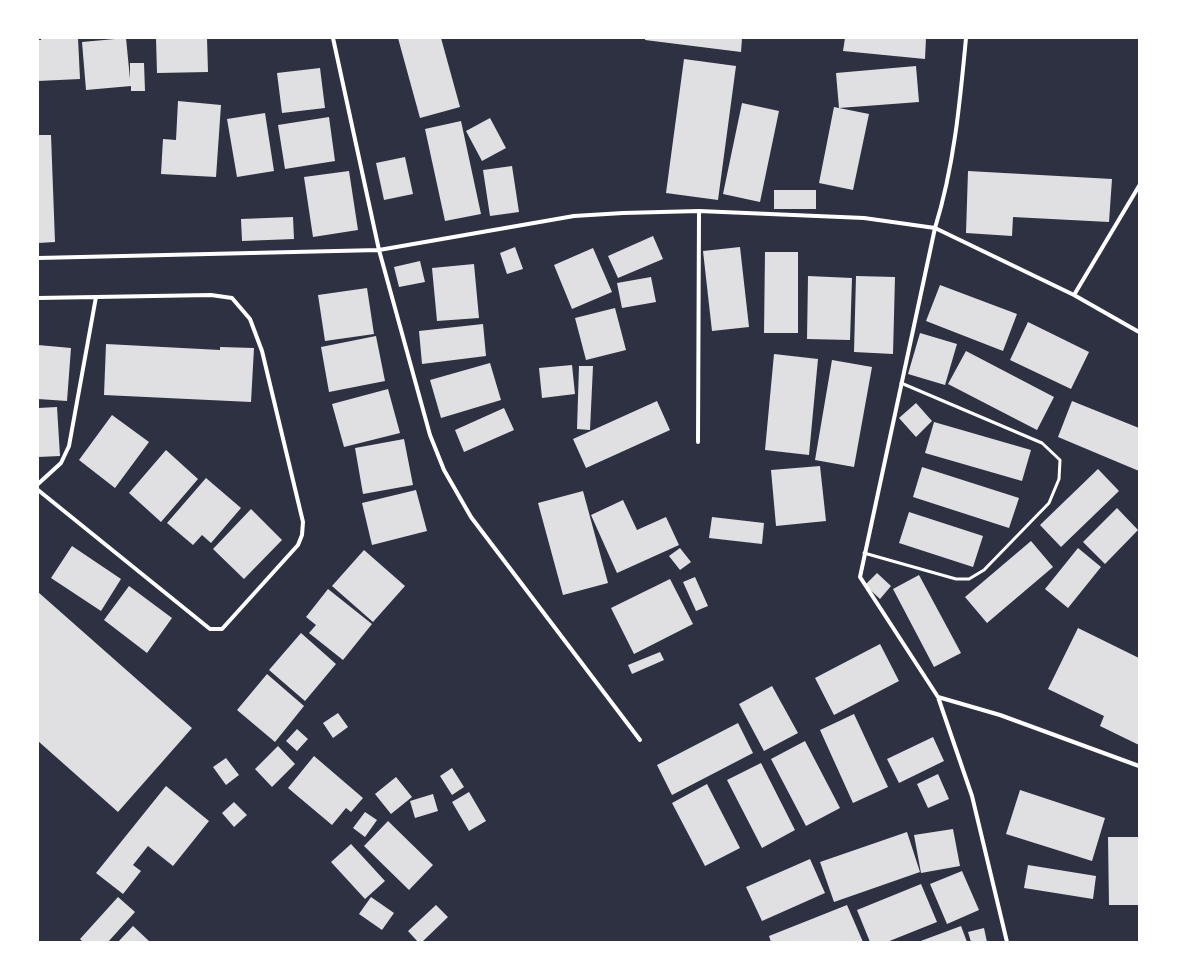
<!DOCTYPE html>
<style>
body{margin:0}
#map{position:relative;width:1177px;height:980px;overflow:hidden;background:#2d3142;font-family:"Noto Sans",sans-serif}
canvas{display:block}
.frame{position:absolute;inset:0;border:39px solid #fff;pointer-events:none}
</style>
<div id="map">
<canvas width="1177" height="980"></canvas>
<div class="frame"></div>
</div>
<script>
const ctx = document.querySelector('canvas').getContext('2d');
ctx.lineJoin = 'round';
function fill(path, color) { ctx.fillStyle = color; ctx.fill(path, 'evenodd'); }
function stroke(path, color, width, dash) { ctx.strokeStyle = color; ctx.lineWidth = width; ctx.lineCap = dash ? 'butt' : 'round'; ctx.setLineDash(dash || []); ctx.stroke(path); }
fill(new Path2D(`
 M 41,38 L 78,38 L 80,79 L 38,81 L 38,40 L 41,40 Z
 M 126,38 L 130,79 L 130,63 L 144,63 L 145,91 L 131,91 L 131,86 L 86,90 L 82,42 Z
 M 156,38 L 207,38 L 208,72 L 157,73 Z
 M 398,38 L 441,38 L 460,107 L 420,118 Z
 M 645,38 L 742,38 L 741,52 L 645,40 Z
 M 845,38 L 926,38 L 925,59 L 843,51 Z
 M 684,59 L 736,66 L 718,200 L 666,193 Z
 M 916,66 L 919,102 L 839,108 L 836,73 Z
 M 320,68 L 325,108 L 282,113 L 277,73 Z
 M 178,101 L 221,105 L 216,177 L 161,174 L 163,139 L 176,140 Z
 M 742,103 L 779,111 L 760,202 L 723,194 Z
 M 834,107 L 869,114 L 853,190 L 819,183 Z
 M 265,113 L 274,171 L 237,177 L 227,119 Z
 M 329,117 L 335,161 L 285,169 L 278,125 Z
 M 490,118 L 506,148 L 482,161 L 466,131 Z
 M 461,121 L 481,214 L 445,221 L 425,129 Z
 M 38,135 L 51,135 L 55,242 L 38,243 Z
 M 405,157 L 413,194 L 384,200 L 376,163 Z
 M 512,166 L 519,212 L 490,216 L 483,170 Z
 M 349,171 L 358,230 L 313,237 L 304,177 Z
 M 968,171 L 1112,179 L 1109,222 L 1013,217 L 1012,236 L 966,233 Z
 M 774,190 L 816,190 L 816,209 L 774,209 Z
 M 293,217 L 294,239 L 242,241 L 241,219 Z
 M 653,236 L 663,259 L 618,278 L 608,256 Z
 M 515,247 L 523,269 L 507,274 L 500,253 Z
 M 740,247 L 749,327 L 712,331 L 703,251 Z
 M 593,248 L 612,292 L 572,309 L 554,265 Z
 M 765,252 L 798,252 L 798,333 L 764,333 Z
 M 420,261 L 425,282 L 399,287 L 394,267 Z
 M 474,264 L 479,318 L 437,321 L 432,268 Z
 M 808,276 L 852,278 L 850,340 L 807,339 Z
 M 856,276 L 895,277 L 893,354 L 854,352 Z
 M 651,277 L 656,302 L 622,308 L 617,283 Z
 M 940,285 L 1017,314 L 1003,351 L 926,321 Z
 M 367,288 L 374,334 L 325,341 L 318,295 Z
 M 615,308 L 626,350 L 586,360 L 575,318 Z
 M 1028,322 L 1089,352 L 1071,389 L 1010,360 Z
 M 483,324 L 486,356 L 422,364 L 419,331 Z
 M 920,333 L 957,344 L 945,385 L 908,374 Z
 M 376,336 L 385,381 L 329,392 L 321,347 Z
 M 106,344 L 220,350 L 220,347 L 254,348 L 251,402 L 104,395 Z
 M 38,345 L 71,348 L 67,401 L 38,399 Z
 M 966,351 L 1054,397 L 1037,430 L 948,384 Z
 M 774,354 L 818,359 L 809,455 L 765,450 Z
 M 832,360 L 872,367 L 854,467 L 815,460 Z
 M 490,363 L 501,400 L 441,418 L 430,380 Z
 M 572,365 L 575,394 L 542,398 L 539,368 Z
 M 579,366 L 593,366 L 590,430 L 577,429 Z
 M 388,389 L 400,433 L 344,447 L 332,404 Z
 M 657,401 L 670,430 L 586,468 L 573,439 Z
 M 1072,401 L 1139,428 L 1139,471 L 1058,437 Z
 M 916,403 L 932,421 L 916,437 L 899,418 Z
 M 57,407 L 60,456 L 38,457 L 38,408 Z
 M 504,408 L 514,430 L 464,452 L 455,430 Z
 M 112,415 L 149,442 L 115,488 L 79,460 Z
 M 934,422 L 1031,450 L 1022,481 L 925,453 Z
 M 404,439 L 413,485 L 363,494 L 355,448 Z
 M 166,450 L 198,479 L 161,522 L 129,493 Z
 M 820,466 L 826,521 L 776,526 L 771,470 Z
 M 922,467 L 1019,498 L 1009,528 L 913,497 Z
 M 1098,469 L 1119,491 L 1061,547 L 1040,525 Z
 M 206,478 L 241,508 L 211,543 L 202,535 L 193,545 L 167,523 Z
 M 416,490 L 427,531 L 372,545 L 362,503 Z
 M 583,491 L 608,583 L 563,595 L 538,503 Z
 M 623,500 L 637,530 L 666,517 L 679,545 L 617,573 L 591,515 Z
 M 1117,508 L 1138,530 L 1105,564 L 1083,542 Z
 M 251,509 L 282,540 L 244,579 L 213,549 Z
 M 909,512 L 983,536 L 973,567 L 899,543 Z
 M 712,517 L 764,523 L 762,544 L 709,538 Z
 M 1031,541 L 1053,567 L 987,623 L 965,597 Z
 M 72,546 L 121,579 L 101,611 L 51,578 Z
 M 680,548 L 691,562 L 680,570 L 669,556 Z
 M 1078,548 L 1101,567 L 1068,608 L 1045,589 Z
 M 364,550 L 405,586 L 373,622 L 332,586 Z
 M 877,573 L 891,586 L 880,599 L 865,585 Z
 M 919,575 L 961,653 L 934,667 L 893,589 Z
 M 695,577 L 708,606 L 696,611 L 683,582 Z
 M 670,579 L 693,624 L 634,654 L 611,608 Z
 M 129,586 L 172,618 L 147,653 L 104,620 Z
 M 328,589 L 372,624 L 343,660 L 309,633 L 316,625 L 306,617 Z
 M 38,592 L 192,728 L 118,812 L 38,741 Z
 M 1078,628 L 1139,658 L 1139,745 L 1100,726 L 1104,716 L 1048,689 Z
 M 301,633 L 336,664 L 305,701 L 269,670 Z
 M 880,644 L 899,681 L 834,715 L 815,678 Z
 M 660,652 L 664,660 L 632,674 L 628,665 Z
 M 267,674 L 304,706 L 275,742 L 237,710 Z
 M 772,686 L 798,733 L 764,751 L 739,704 Z
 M 338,713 L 348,727 L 333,738 L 323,723 Z
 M 854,714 L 888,787 L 853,803 L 820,730 Z
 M 738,723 L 753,753 L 672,795 L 657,765 Z
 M 297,729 L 308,739 L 297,751 L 286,741 Z
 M 933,737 L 944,761 L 899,783 L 887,759 Z
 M 805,741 L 840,808 L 806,826 L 771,759 Z
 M 278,746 L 295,764 L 272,787 L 255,769 Z
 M 314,756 L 363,798 L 351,812 L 346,808 L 332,825 L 288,788 Z
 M 226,758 L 239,775 L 226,785 L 213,767 Z
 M 761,763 L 795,830 L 762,848 L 727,780 Z
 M 452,768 L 464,787 L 452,795 L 440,776 Z
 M 938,774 L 949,799 L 928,808 L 917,784 Z
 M 396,777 L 412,797 L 391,814 L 375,794 Z
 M 707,784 L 740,848 L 705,866 L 672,803 Z
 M 166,786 L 209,821 L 173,866 L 148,846 L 133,865 L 141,871 L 123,894 L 96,873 Z
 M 1020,790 L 1105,818 L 1092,861 L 1006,834 Z
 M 469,792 L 486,821 L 469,831 L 452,802 Z
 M 433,794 L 438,811 L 415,818 L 410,801 Z
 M 234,802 L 247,815 L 234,827 L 222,813 Z
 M 365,812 L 377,820 L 365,837 L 353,828 Z
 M 388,821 L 433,865 L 409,890 L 364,846 Z
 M 953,829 L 960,866 L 921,873 L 914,835 Z
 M 907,832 L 920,872 L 834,902 L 820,862 Z
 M 1108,837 L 1139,837 L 1139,905 L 1109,905 Z
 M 351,844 L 385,881 L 365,899 L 331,862 Z
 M 810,859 L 825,893 L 762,921 L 746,887 Z
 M 1028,865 L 1096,876 L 1093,899 L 1024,888 Z
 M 962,871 L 979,910 L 947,924 L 930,884 Z
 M 921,884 L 937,922 L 887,942 L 870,942 L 857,910 Z
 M 118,897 L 135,912 L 108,942 L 83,942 L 80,939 Z
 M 371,897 L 394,913 L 382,930 L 359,914 Z
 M 436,905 L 448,917 L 422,942 L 418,942 L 408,931 Z
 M 847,905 L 863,942 L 771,942 L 769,936 Z
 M 133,926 L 150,942 L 118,942 Z
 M 961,926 L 967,942 L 918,942 Z
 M 984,928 L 987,942 L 971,942 L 968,932 Z`), '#e0e0e3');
stroke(new Path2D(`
 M 864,553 L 956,579 L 969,579 L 984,570 L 1049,503 L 1059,479 L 1060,460 L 1042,443 L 901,383`), '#fff', 3);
stroke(new Path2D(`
 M 333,38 L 379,250 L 430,435 L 444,470 L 471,517 L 640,740
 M 966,38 C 960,102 954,167 935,228 L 860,577 L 938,697 L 972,796 L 1007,942
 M 38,258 L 379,250 L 574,216 L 623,213 L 699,211 L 864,218 L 935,228 L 1074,295 L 1139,332
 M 1074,295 L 1139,186
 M 38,298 L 211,295 L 232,298 L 250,319 L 262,351 L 303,522 L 302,535 L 298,545 L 222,629 L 210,629 L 38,490
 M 698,442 L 699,211
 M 38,484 L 61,463 L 69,446 L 96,297
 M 938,697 L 1000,715 L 1139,766`), '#fff', 4);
</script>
